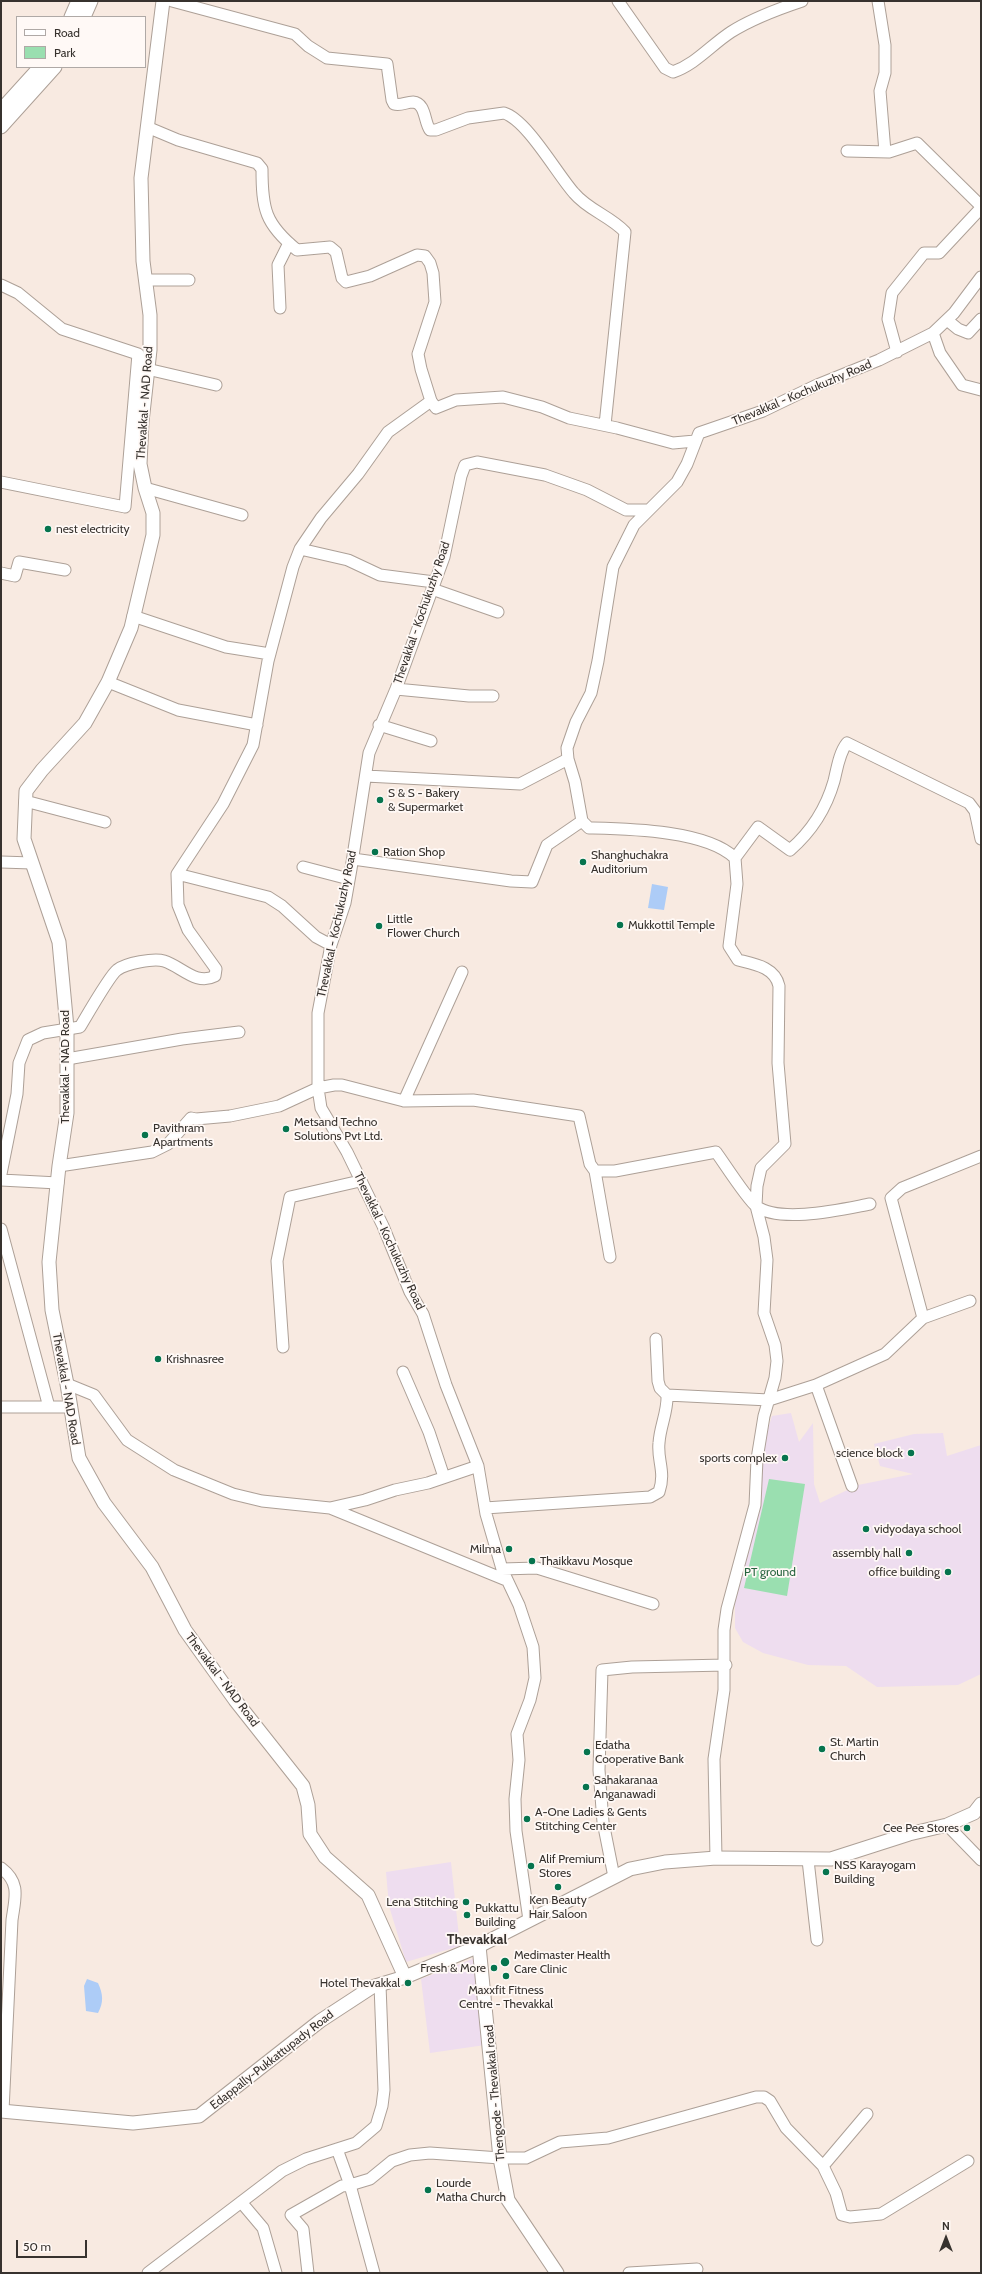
<!DOCTYPE html>
<style>
body{margin:0}
#map{position:relative;width:982px;height:2274px;overflow:hidden;background:#f8eae1;font-family:Cabin,sans-serif}
canvas{display:block}
.frame{position:absolute;inset:0;border:2px solid #37322e;pointer-events:none}
.legend{position:absolute;left:16px;top:16px;width:130px;height:52px;box-sizing:border-box;background:#fff9f6;border:1px solid #afa9a6;margin:0;padding:5px 7px;list-style:none;font-size:12px;color:#37322e}
.legend li{display:flex;align-items:center;gap:8px;height:20px}
.legend b{width:20px;border:1px solid #afa9a6}
.north{position:absolute;left:926px;top:2218px;width:40px;height:40px;-webkit-text-stroke:3px #fff9f6;paint-order:stroke;rotate:0deg;font-size:11px;font-weight:700;line-height:16px;text-align:center;color:#37322e}
.north::after{content:'';display:block;margin:auto;width:14px;height:18px;background:#37322e;clip-path:polygon(50% 0,100% 100%,50% 72%,0 100%)}
.scale{position:absolute;left:16px;top:2240px;width:71px;height:18px;box-sizing:border-box;border:2px solid #37322e;border-top:0;padding-left:5px;font-size:12px;line-height:14px;white-space:nowrap;color:#37322e;-webkit-text-stroke:3px #fff9f6;paint-order:stroke}
</style>
<div id="map">
<canvas width="982" height="2274"></canvas>
<div class="frame"></div>
<ul class="legend">
<li><b style="height:5px;background:#fff"></b>Road</li>
<li><b style="height:11px;background:#9adfb0"></b>Park</li>
</ul>
<div class="north">N</div>
<div class="scale">50 m</div>
</div>
<script>
const ctx = document.querySelector('canvas').getContext('2d');
ctx.lineJoin = 'round';
function fill(path, color) { ctx.fillStyle = color; ctx.fill(path, 'evenodd'); }
function stroke(path, color, width, dash) { ctx.strokeStyle = color; ctx.lineWidth = width; ctx.lineCap = dash ? 'butt' : 'round'; ctx.setLineDash(dash || []); ctx.stroke(path); }
function drawText(font, color, halo, rows, align = 'center') {
  ctx.font = font + ' Cabin,sans-serif'; ctx.lineWidth = 3.5; ctx.setLineDash([]); ctx.textBaseline = 'middle'; ctx.strokeStyle = halo; ctx.fillStyle = color; for (const [text, x, y, turn = 0] of rows) {
    ctx.save(); ctx.translate(x, y); ctx.rotate((+turn || 0) * Math.PI / 180); ctx.textAlign = isNaN(turn) ? turn : align; if (halo) ctx.strokeText(text, 0, 0); ctx.fillText(text, 0, 0); ctx.restore();
  }
}
fill(new Path2D(`
 M 791,1413 L 799,1442 L 813,1423 L 814,1484 L 820,1503 L 858,1485 L 913,1474 L 880,1466 L 874,1444 L 914,1434 L 943,1433 L 947,1456 L 981,1445 L 981,1674 L 958,1685 L 877,1687 L 846,1666 L 808,1665 L 763,1653 L 743,1642 L 735,1628 L 735,1583 L 748,1554 L 766,1435 L 772,1416 Z
 M 451,1862 L 460,1946 L 406,1962 L 389,1906 L 386,1872 Z
 M 475,1958 L 485,2045 L 430,2053 L 421,1979 Z`), '#eeddef');
fill(new Path2D(`
 M 769,1479 L 805,1484 L 787,1596 L 744,1588 Z`), '#9adfb0');
fill(new Path2D(`
 M 652,884 L 668,887 L 664,910 L 648,908 Z
 M 87,1979 L 98,1983 C 103,1994 104,2002 98,2013 L 86,2011 L 84,1986 Z`), '#adccf7');
const minor = new Path2D(`
 M 172,1 L 295,34 L 308,46 L 327,58 L 387,64 L 392,100 L 394,104 C 401,106 406,102 413,102 C 426,103 424,122 430,130 L 436,130 L 468,118 L 504,113 C 527,120 557,174 574,193 C 588,210 610,216 625,232 L 605,425
 M 618,1 L 665,68 L 673,72 C 696,64 711,45 731,32 C 753,18 778,9 802,1
 M 878,1 L 885,45 L 885,73 L 880,91 L 885,152
 M 147,127 L 178,140 L 257,163 L 262,169 C 262,209 265,224 297,250 L 330,247 L 336,252 L 342,278 L 346,282 L 370,276 L 417,255 L 425,256 L 430,263 L 433,273 L 435,302 L 418,354 L 421,369 L 431,401 L 436,408 L 456,400 L 503,397 L 542,407 L 569,418 L 617,428 L 673,443 L 695,441
 M 847,151 L 889,152 L 917,143 L 981,206
 M 145,280 L 189,280
 M 1,285 L 18,293 L 62,329 L 138,354 L 125,507 L 1,482
 M 280,308 L 278,265 L 289,243
 M 947,320 L 958,329 L 968,333 L 981,319
 M 933,333 L 940,353 L 962,385 L 981,390
 M 897,352 L 888,319 L 892,293 L 924,253 L 939,253 L 981,208
 M 147,369 L 216,385
 M 145,488 L 242,515
 M 300,549 L 348,560 L 380,575 L 434,582
 M 1,573 L 15,576 L 19,562 L 65,570
 M 432,589 L 498,612
 M 133,616 L 226,647 L 270,654
 M 108,682 L 178,710 L 257,725
 M 396,689 L 469,696 L 493,696
 M 379,725 L 431,741
 M 366,776 L 520,784 L 568,759
 M 25,801 L 105,822
 M 735,858 L 758,827 L 790,850 C 812,831 826,809 834,781 C 837,769 839,753 847,743 L 969,803 L 975,811 L 981,839
 M 353,859 L 511,881 L 532,882 L 547,845 L 582,821
 M 1,862 L 32,863
 M 303,867 L 349,879
 M 177,874 L 268,897 L 282,906 L 316,937 L 331,945
 M 67,1059 L 182,1039 L 239,1032
 M 404,1101 L 462,972
 M 59,1166 L 152,1152 L 168,1144 L 191,1118 L 196,1119 L 230,1116 L 279,1106 L 318,1088 L 334,1085 L 342,1085 L 404,1101 L 473,1100 L 579,1116 L 590,1164 L 595,1171 L 615,1171 L 716,1152 C 724,1163 747,1199 756,1206 C 780,1224 843,1209 870,1204
 M 595,1171 L 610,1257
 M 1,1174 L 17,1094 L 19,1063 L 28,1040 L 43,1033 L 80,1027 C 86,1017 110,975 117,970 C 126,963 154,958 164,961 C 181,966 196,986 215,976 L 216,969 L 188,930 L 178,905 L 177,874 L 223,804 L 253,745 L 268,661 L 293,567 L 300,549 L 321,518 L 358,474 L 388,432 L 431,401
 M 1,1180 L 58,1183
 M 1,1229 L 49,1407
 M 923,1318 L 891,1198 L 902,1188 L 981,1156
 M 656,1339 L 658,1381 L 660,1388 L 667,1395 L 769,1400 L 816,1385 L 885,1354 L 923,1318 L 970,1301
 M 283,1347 L 277,1261 L 290,1197 L 360,1181
 M 403,1372 L 429,1432 L 444,1477
 M 67,1384 L 94,1395 L 127,1440 L 174,1470 L 233,1494 L 262,1501 L 330,1508 L 365,1500 L 395,1490 L 428,1483 L 478,1466
 M 816,1385 L 852,1486
 M 1,1407 L 71,1407
 M 330,1508 L 506,1580
 M 485,1508 L 650,1497 L 659,1492 C 666,1472 657,1460 659,1443 C 660,1426 668,1411 667,1395
 M 502,1569 L 537,1568 L 653,1604
 M 947,1825 L 981,1860
 M 716,1858 L 714,1759 L 724,1690 L 724,1630 L 727,1609 L 755,1505 L 757,1459 L 764,1416 L 775,1378 L 777,1361 L 775,1345 L 764,1313 L 767,1260 L 764,1237 L 756,1206 L 757,1186 L 761,1168 L 785,1144 L 778,1063 L 779,986 C 775,967 754,964 738,960 L 729,946 L 737,884 L 735,858 C 706,830 628,829 589,828 L 582,821 L 575,782 L 568,759 L 567,748 L 576,722 L 591,693 L 598,661 L 613,567 L 634,525 L 677,482 L 687,464 L 699,433 L 763,411 L 817,385 L 879,360 L 933,333 L 954,313 L 981,277
 M 808,1860 L 817,1940
 M 1,1868 C 21,1883 15,1898 12,1920 L 3,2111
 M 614,1877 L 603,1822 L 599,1770 L 602,1670 L 632,1667 L 726,1665
 M 529,1920 L 516,1831 L 515,1799 L 519,1760 L 517,1734 L 530,1700 L 535,1678 L 533,1647 L 519,1605 L 502,1569 L 486,1514 L 478,1466 L 446,1385 L 423,1314 L 410,1292 L 383,1226 L 347,1152 L 321,1108 L 318,1088 L 318,1013 L 331,945 L 345,903 L 351,869 L 369,753 L 396,689 L 444,557 L 461,476 L 465,465 L 477,462 L 545,475 L 587,490 L 626,510 L 648,510
 M 823,2166 L 867,2114
 M 241,2202 L 263,2228 L 276,2273
 M 148,2273 L 282,2171 L 306,2159 L 356,2143 L 376,2126 L 382,2106 L 384,2090 L 380,1985
 M 308,2273 L 303,2229 L 291,2215 L 342,2186 L 350,2185 L 337,2149
 M 374,2273 L 350,2185 L 370,2179 L 392,2161 L 410,2155 L 430,2153 L 500,2158 L 526,2158 L 560,2142 L 608,2138 L 756,2097 L 764,2097 L 770,2101 L 786,2128 L 823,2166 L 836,2193 L 842,2215 L 850,2217 L 881,2214 L 968,2161
 M 629,2273 L 697,2269`);
const major = new Path2D(`
 M 163,1 L 141,178 L 143,261 L 150,315 L 150,350 L 142,422 L 140,464 L 145,488 L 153,513 L 153,535 L 131,628 L 108,682 L 85,723 L 42,770 L 26,791 L 24,839 L 59,942 L 67,1028 L 67,1113 L 59,1166 L 49,1262 L 52,1310 L 67,1384 L 79,1458 L 104,1503 L 152,1567 L 185,1630 L 235,1700 L 303,1786 L 308,1805 L 310,1834 L 325,1857 L 368,1895 L 405,1977
 M 71,17 L 78,1
 M 84,17 L 91,1
 M 1,110 L 40,67
 M 1,127 L 55,67
 M 479,1946 L 500,2158 L 508,2200 L 557,2273
 M 1,2111 L 133,2123 L 199,2116 L 320,2021 L 372,1987 L 405,1977 L 479,1946 L 630,1869 L 665,1862 L 716,1858 L 831,1859 L 909,1834 L 947,1825 L 974,1813 L 981,1804`);
stroke(minor, '#ada097', 13);
stroke(major, '#ada097', 15);
stroke(minor, '#fff', 11);
stroke(major, '#fff', 13);
for (const [x, y, r, color] of [
 [48,529,4,"#06744e"],
 [380,800,4,"#06744e"],
 [375,852,4,"#06744e"],
 [583,862,4,"#06744e"],
 [620,925,4,"#06744e"],
 [379,926,4,"#06744e"],
 [286,1129,4,"#06744e"],
 [145,1135,4,"#06744e"],
 [158,1359,4,"#06744e"],
 [911,1453,4,"#06744e"],
 [785,1458,4,"#06744e"],
 [866,1529,4,"#06744e"],
 [509,1549,4,"#06744e"],
 [909,1553,4,"#06744e"],
 [532,1561,4,"#06744e"],
 [948,1572,4,"#06744e"],
 [822,1749,4,"#06744e"],
 [587,1752,4,"#06744e"],
 [586,1787,4,"#06744e"],
 [527,1819,4,"#06744e"],
 [967,1828,4,"#06744e"],
 [531,1866,4,"#06744e"],
 [826,1872,4,"#06744e"],
 [558,1887,4,"#06744e"],
 [466,1902,4,"#06744e"],
 [467,1915,4,"#06744e"],
 [505,1962,5,"#06744e"],
 [494,1968,4,"#06744e"],
 [506,1976,4,"#06744e"],
 [408,1983,4,"#06744e"],
 [428,2190,4,"#06744e"]
]) { const dot = new Path2D(); dot.arc(x, y, r, 0, 2 * Math.PI); ctx.fillStyle = color; ctx.fill(dot); stroke(dot, '#fff9f6', 1.5); }
drawText('12px', '#37322e', '#fff9f6', [
 ["Thevakkal - Kochukuzhy Road",802,393,-23],
 ["Thevakkal - NAD Road",145,403,-86],
 ["Thevakkal - Kochukuzhy Road",422,613,-71],
 ["Thevakkal - Kochukuzhy Road",337,924,-78],
 ["Thevakkal - NAD Road",65,1067,-90],
 ["Thevakkal - Kochukuzhy Road",389,1241,65],
 ["Thevakkal - NAD Road",66,1389,80],
 ["Thevakkal - NAD Road",222,1680,53],
 ["Edappally-Pukkattupady Road",272,2060,-38],
 ["Thengode - Thevakkal road",495,2093,-95]
]);
drawText('12px', '#37322e', '#fff9f6', [
 ["nest electricity",56,529],
 ["S & S - Bakery",388,793],
 ["& Supermarket",388,807],
 ["Ration Shop",383,852],
 ["Shanghuchakra",591,855],
 ["Auditorium",591,869],
 ["Little",387,919],
 ["Flower Church",387,933],
 ["Mukkottil Temple",628,925],
 ["Metsand Techno",294,1122],
 ["Solutions Pvt Ltd.",294,1136],
 ["Pavithram",153,1128],
 ["Apartments",153,1142],
 ["Krishnasree",166,1359],
 ["science block",903,1453,"right"],
 ["sports complex",777,1458,"right"],
 ["vidyodaya school",874,1529],
 ["Milma",501,1549,"right"],
 ["assembly hall",901,1553,"right"],
 ["Thaikkavu Mosque",540,1561],
 ["office building",940,1572,"right"],
 ["St. Martin",830,1742],
 ["Church",830,1756],
 ["Edatha",595,1745],
 ["Cooperative Bank",595,1759],
 ["Sahakaranaa",594,1780],
 ["Anganawadi",594,1794],
 ["A-One Ladies & Gents",535,1812],
 ["Stitching Center",535,1826],
 ["Cee Pee Stores",959,1828,"right"],
 ["Alif Premium",539,1859],
 ["Stores",539,1873],
 ["NSS Karayogam",834,1865],
 ["Building",834,1879],
 ["Ken Beauty",558,1900,"center"],
 ["Hair Saloon",558,1914,"center"],
 ["Lena Stitching",458,1902,"right"],
 ["Pukkattu",475,1908],
 ["Building",475,1922],
 ["Medimaster Health",514,1955],
 ["Care Clinic",514,1969],
 ["Fresh & More",486,1968,"right"],
 ["Hotel Thevakkal",400,1983,"right"],
 ["Maxxfit Fitness",506,1990,"center"],
 ["Centre - Thevakkal",506,2004,"center"],
 ["Lourde",436,2183],
 ["Matha Church",436,2197]
], 'left');
drawText('12px', '#27643f', '#fff9f6', [
 ["PT ground",770,1572]
]);
drawText('bold 14px', '#37322e', '#fff9f6', [
 ["Thevakkal",477,1940]
]);
</script>
